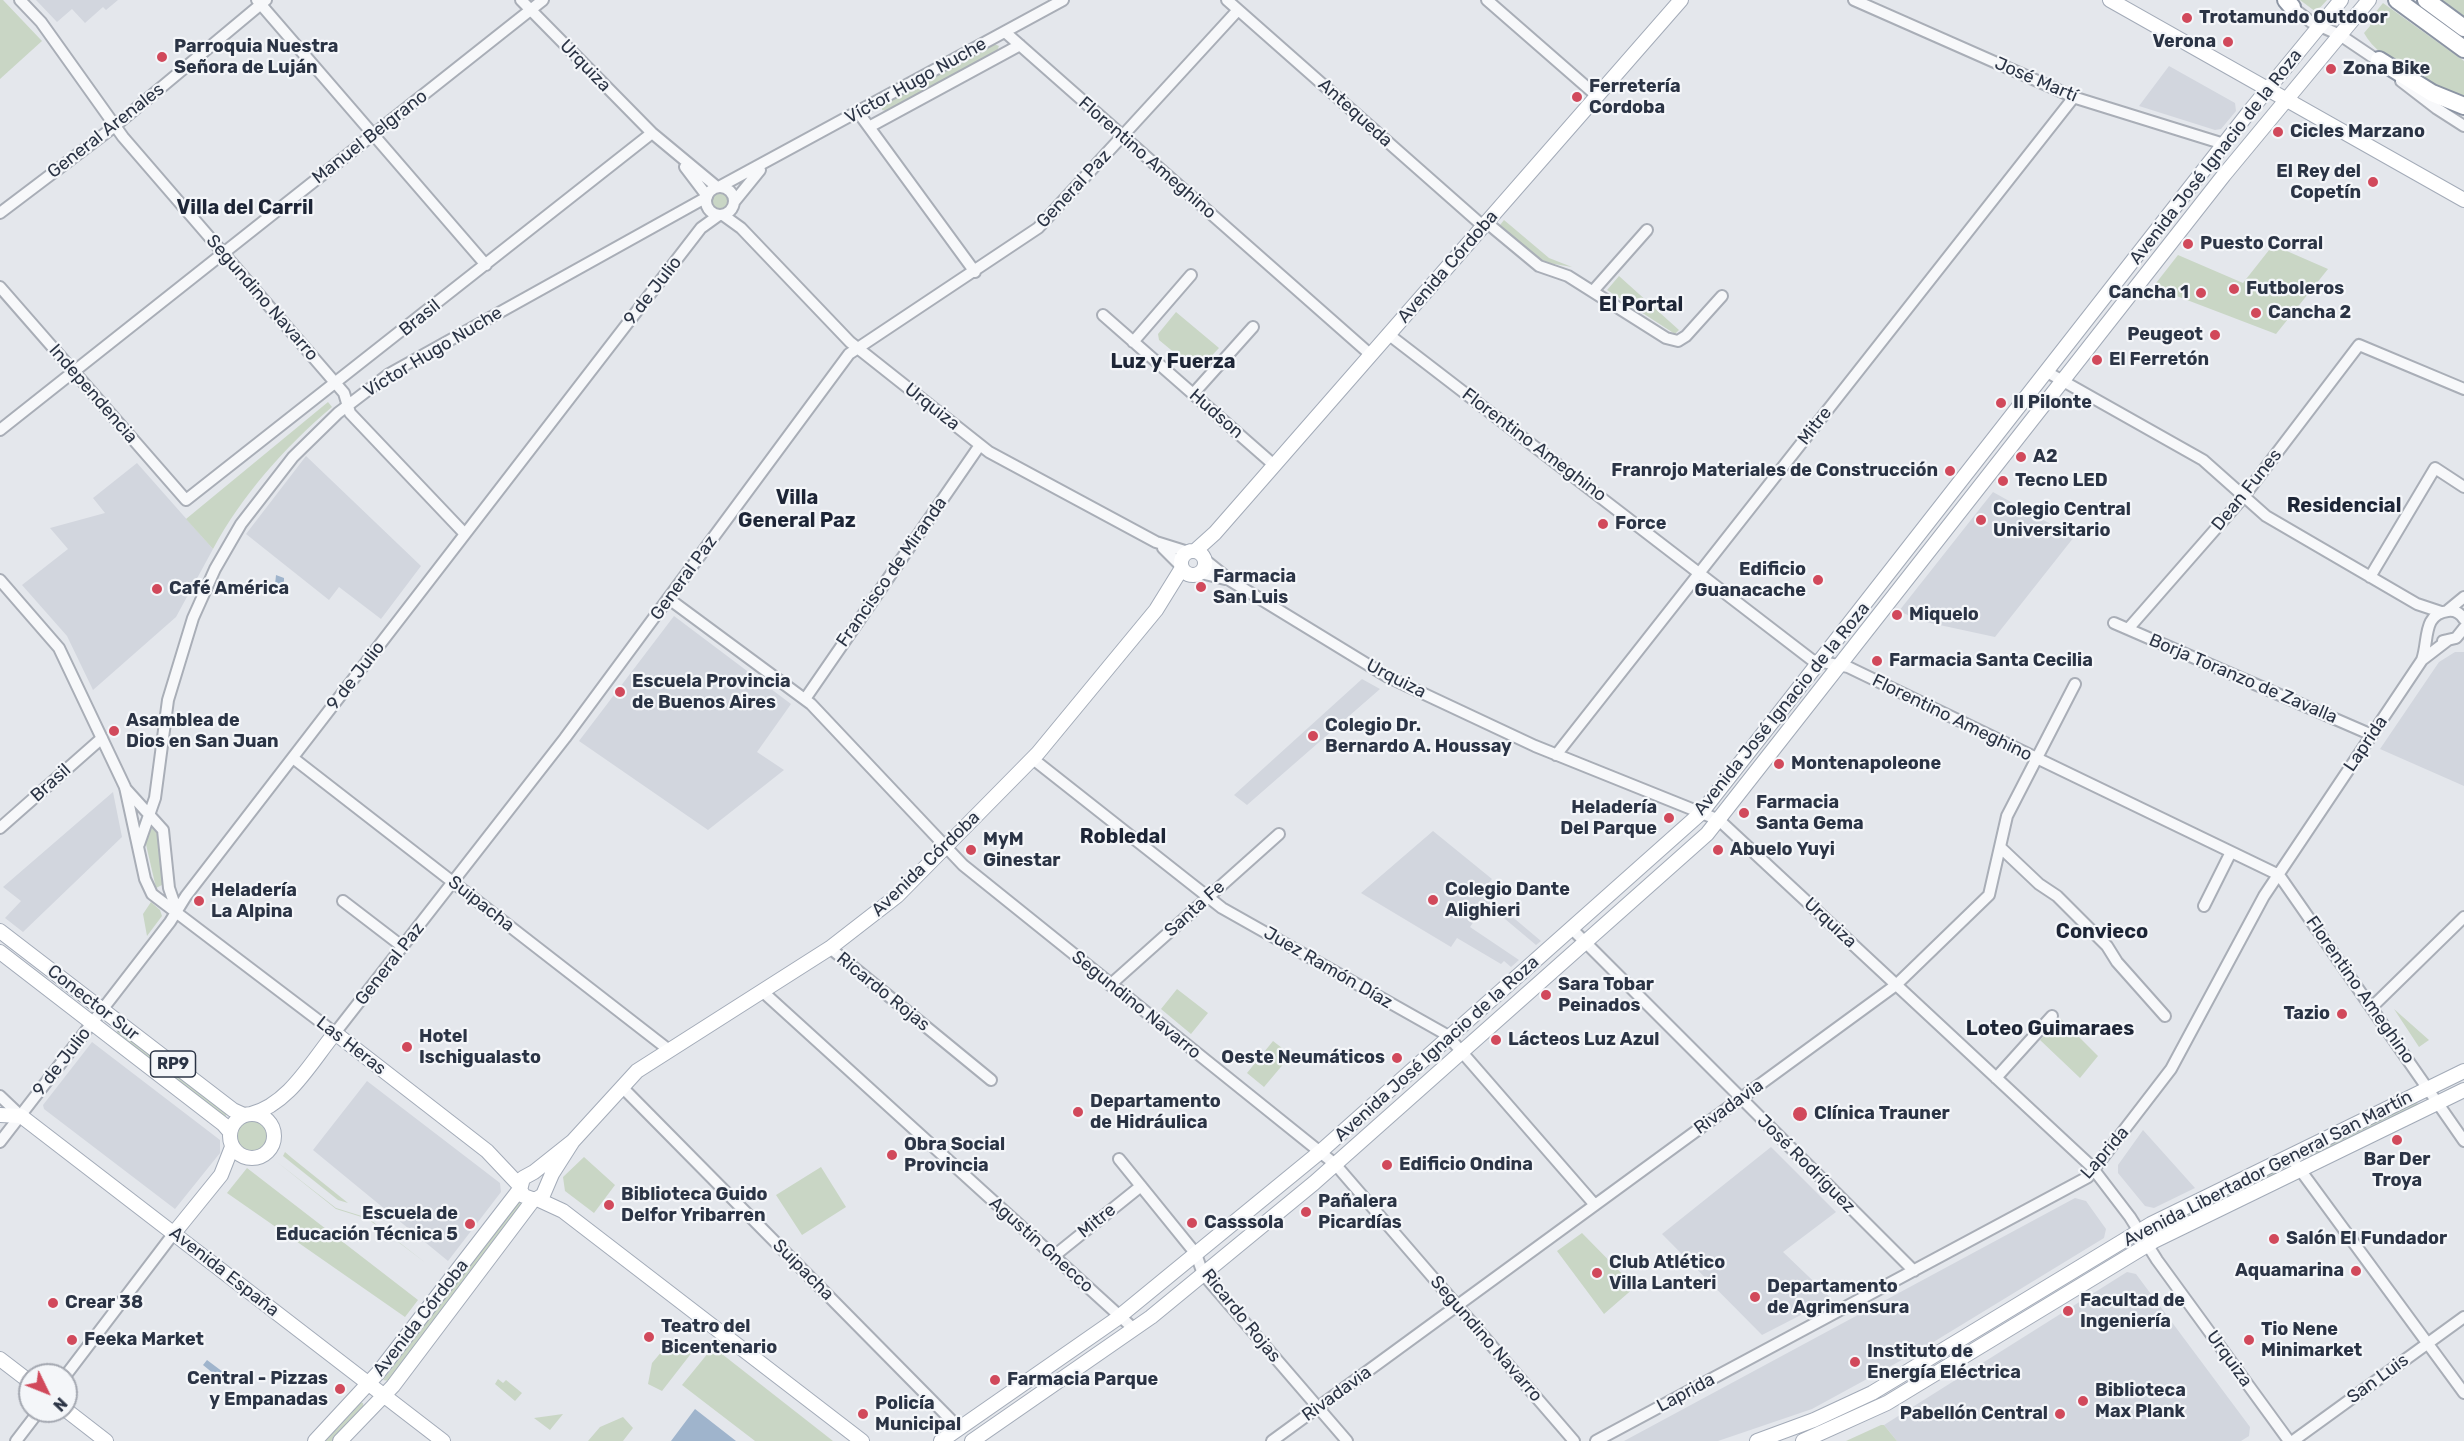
<!DOCTYPE html>
<meta charset="utf-8">
<style>
body{margin:0}
#map{position:relative;width:2464px;height:1441px;overflow:hidden;background:#e4e7ec;font-family:Rubik,sans-serif}
canvas{display:block}
.north{position:absolute;left:18px;top:1363px;width:60px;height:60px;box-sizing:border-box;background:#f4f6f9;border:2px solid #a4a8b1;border-radius:50%;rotate:133deg;font-size:16px;font-weight:700;line-height:24px;text-align:center;color:#2b3445}
.north::after{content:'';display:block;margin:auto;width:21px;height:27px;background:#d1495b;clip-path:polygon(50% 0,100% 100%,50% 72%,0 100%)}
</style>
<div id="map">
<canvas width="2464" height="1441"></canvas>
<div class="north">N</div>
</div>
<script>
const ctx = document.querySelector('canvas').getContext('2d');
ctx.lineJoin = 'round';
function fill(path, color) { ctx.fillStyle = color; ctx.fill(path, 'evenodd'); }
function stroke(path, color, width, dash) { ctx.strokeStyle = color; ctx.lineWidth = width; ctx.lineCap = dash ? 'butt' : 'round'; ctx.setLineDash(dash || []); ctx.stroke(path); }
function drawText(font, color, halo, rows, align = 'center') {
  ctx.font = font + ' Rubik,sans-serif'; ctx.lineWidth = 4.5; ctx.setLineDash([]); ctx.textBaseline = 'middle'; ctx.strokeStyle = halo; ctx.fillStyle = color; for (const [text, x, y, turn = 0] of rows) {
    ctx.save(); ctx.translate(x, y); ctx.rotate((+turn || 0) * Math.PI / 180); ctx.textAlign = isNaN(turn) ? turn : align; if (halo) ctx.strokeText(text, 0, 0); ctx.fillText(text, 0, 0); ctx.restore();
  }
}
fill(new Path2D(`
 M 36,0 L 118,0 L 106,10 L 103,7 L 85,23 L 72,9 L 57,22 Z
 M 2169,66 L 2235,103 L 2236,111 L 2221,129 L 2215,130 L 2139,106 Z
 M 306,456 L 421,566 L 381,619 L 339,587 L 329,600 L 246,534 Z
 M 137,463 L 213,549 L 176,617 L 93,690 L 67,636 L 22,585 L 68,549 L 50,528 L 105,513 L 93,498 Z
 M 1993,492 L 2074,537 L 1995,637 L 1921,621 L 1899,611 Z
 M 674,616 L 791,704 L 757,752 L 784,770 L 708,830 L 579,741 Z
 M 2455,652 L 2464,652 L 2464,786 L 2380,749 L 2439,662 Z
 M 1362,679 L 1380,689 L 1247,805 L 1234,795 Z
 M 113,792 L 122,837 L 23,932 L 5,918 L 21,901 L 3,887 Z
 M 1433,831 L 1492,879 L 1487,885 L 1495,892 L 1490,898 L 1541,941 L 1536,945 L 1486,903 L 1470,927 L 1519,960 L 1511,967 L 1504,961 L 1501,964 L 1457,938 L 1451,947 L 1361,893 Z
 M 92,1042 L 220,1140 L 220,1153 L 175,1209 L 44,1109 L 43,1105 Z
 M 367,1081 L 500,1183 L 501,1192 L 448,1261 L 313,1150 Z
 M 2143,1130 L 2195,1188 L 2154,1208 L 2145,1206 L 2118,1173 L 2118,1165 Z
 M 1771,1147 L 1836,1212 L 1783,1252 L 1832,1299 L 1762,1335 L 1662,1234 Z
 M 2075,1198 L 2086,1201 L 2106,1229 L 2104,1238 L 1922,1349 L 1812,1409 L 1718,1441 L 1624,1441 Z
 M 2127,1272 L 2136,1274 L 2250,1427 L 2249,1436 L 2241,1441 L 1897,1441 L 1884,1425 Z`), '#d2d6de');
fill(new Path2D(`
 M 0,0 L 3,0 L 42,41 L 0,79 Z
 M 2300,0 L 2327,0 L 2316,12 Z
 M 2442,0 L 2464,0 L 2464,16 Z
 M 2383,3 L 2464,61 L 2464,102 C 2435,85 2380,63 2364,33 L 2370,26 L 2370,19 Z
 M 994,44 L 999,46 L 997,51 L 886,111 L 882,110 L 882,104 Z
 M712 201a8 8 0 1 1 16 0a8 8 0 1 1-16 0Z
 M 1504,220 L 1549,258 L 1572,267 L 1543,262 L 1500,225 Z
 M 2273,245 L 2328,269 L 2276,334 L 2153,287 L 2178,255 L 2243,283 Z
 M 1619,276 L 1679,330 L 1675,334 L 1607,290 Z
 M 1176,312 L 1219,348 L 1199,369 L 1194,369 L 1159,340 L 1158,334 Z
 M 328,402 L 332,407 C 285,447 242,495 213,549 L 186,519 Z
 M 152,828 L 159,835 L 164,884 L 156,888 L 145,840 Z
 M 151,902 L 160,910 L 162,916 L 147,936 L 143,914 Z
 M 1177,989 L 1208,1013 L 1191,1034 L 1161,1009 Z
 M 2394,1009 L 2429,1040 L 2419,1047 Z
 M 2060,1018 L 2098,1056 L 2080,1078 L 2040,1040 Z
 M 118,1030 L 227,1114 L 225,1117 L 116,1033 Z
 M 1273,1041 L 1291,1055 L 1264,1087 L 1247,1073 Z
 M 2417,1102 L 2418,1105 L 2305,1160 L 2315,1152 Z
 M237 1136a15 15 0 1 1 30 0a15 15 0 1 1-30 0Z
 M 285,1152 L 292,1158 L 348,1203 L 338,1200 L 283,1156 Z
 M 584,1157 L 615,1185 L 594,1213 L 565,1191 L 563,1177 Z
 M 277,1162 L 336,1208 L 368,1218 L 427,1264 L 368,1219 L 336,1209 Z
 M 821,1167 L 846,1207 L 802,1235 L 776,1195 Z
 M 247,1168 L 418,1300 L 405,1317 L 227,1193 Z
 M 2279,1169 L 2281,1171 L 2160,1230 L 2160,1228 Z
 M 518,1199 L 525,1204 L 389,1381 L 383,1380 Z
 M 1582,1233 L 1635,1287 L 1604,1314 L 1557,1251 Z
 M 674,1337 L 693,1351 L 662,1391 L 648,1384 L 652,1363 Z
 M 713,1347 L 833,1441 L 755,1441 L 682,1385 Z
 M 498,1379 L 503,1383 L 506,1380 L 522,1393 L 515,1401 L 495,1384 Z
 M 359,1402 L 363,1403 L 364,1408 L 332,1441 L 323,1441 Z
 M 563,1414 L 550,1430 L 534,1418 Z
 M 623,1417 L 633,1428 L 623,1441 L 588,1441 L 600,1427 Z
 M 1884,1425 L 1897,1441 L 1846,1441 L 1881,1425 Z`), '#c9d6c5');
fill(new Path2D(`
 M 276,575 L 284,578 L 284,586 L 290,589 L 287,594 L 282,594 L 275,585 Z
 M 207,1360 L 223,1372 L 219,1378 L 203,1365 Z
 M 695,1409 L 736,1441 L 671,1441 Z`), '#9fb4cc');
const minor = new Path2D(`
 M 20,0 L 41,22 L 123,137 L 344,393 L 350,413 L 465,534
 M 257,0 L 486,265
 M 521,0 L 652,133 L 717,187
 M 1227,0 L 1483,226
 M 1487,0 L 1597,96
 M 1854,0 L 2076,98 L 2224,144
 M 2288,4 L 2311,22 L 2340,35 L 2383,64
 M 1005,32 L 1371,355
 M 2401,81 L 2436,108 L 2464,126
 M 858,112 L 975,272
 M 869,127 L 1020,45
 M 685,167 L 707,196
 M706 201a14 14 0 1 1 28 0a14 14 0 1 1-28 0Z
 M 719,187 L 1063,0
 M 734,202 L 760,170
 M 0,213 L 115,126 L 266,0
 M 723,215 L 741,228 L 850,342 L 989,452 L 1156,542 L 1188,552
 M 1486,222 L 1539,266 L 1568,276 L 1666,338 L 1678,341 L 1686,336 L 1722,296
 M 0,287 L 186,500 L 652,133
 M 1593,291 L 1647,230
 M 1103,315 L 1274,465
 M 1388,334 L 1812,660 L 1848,667 L 2279,875 L 2464,1141
 M 1133,342 L 1191,275
 M 2047,372 L 2203,460 L 2266,516 L 2417,604 L 2441,612
 M 1193,394 L 1253,327
 M 0,430 L 543,0
 M 1163,548 L 1181,566
 M 1205,560 L 1231,581 L 1388,677 L 1535,746 L 1719,820 L 2091,1166 L 2130,1217 L 2157,1260 L 2289,1441
 M 1201,573 L 1225,579
 M 2370,577 L 2435,468 L 2464,487
 M 0,580 L 59,648 L 125,787 L 145,879 L 152,894 L 335,1033 L 565,738 L 849,354 L 1038,228 L 1238,10
 M 669,599 L 811,704 L 963,865 L 1335,1164 L 1574,1441
 M 2447,611 L 2464,597
 M 2114,623 L 2372,735
 M 2128,629 L 2241,500 L 2359,345 L 2464,389
 M 2443,641 L 2456,638 L 2464,628
 M 2422,660 C 2429,641 2422,614 2448,611 C 2455,610 2460,613 2464,619
 M 805,699 L 980,445
 M 1556,755 L 2074,97
 M 293,758 L 669,1050
 M 1033,759 L 1222,908 L 1447,1035 L 1595,1205
 M 125,788 L 163,830 L 169,888 L 177,911
 M 0,828 L 102,738
 M 139,844 L 155,798 L 168,700 L 193,618 L 215,569 L 241,524 L 293,457 L 338,413 L 389,374 L 707,197
 M 2001,848 L 2039,884 L 2057,896 L 2107,946 L 2117,962 L 2165,1016
 M 343,901 L 403,947
 M 2204,906 L 2231,852
 M 1572,929 L 1914,1271
 M 830,948 L 991,1080
 M 1110,985 L 1279,834
 M 762,991 L 1134,1329
 M 2372,1007 L 2464,917
 M 1996,1078 L 2052,1016
 M 622,1087 L 959,1428
 M 0,1096 L 21,1116
 M 0,1142 L 170,922 L 186,896 L 701,228 L 719,215
 M 2290,1156 L 2464,1393
 M 1119,1159 L 1196,1254 L 1203,1274 L 1347,1441
 M 1054,1256 L 1141,1186
 M 66,1375 L 174,1233
 M 16,1441 L 39,1411
 M 1272,1441 L 1896,985 L 1989,895 L 2007,816 L 2075,684
 M 1596,1441 L 2088,1177 L 2171,1069 L 2264,896 L 2278,875 L 2422,660 L 2448,640
 M 2293,1441 L 2464,1317`);
const major = new Path2D(`
 M 2110,0 L 2464,200
 M1181 563a12 12 0 1 1 24 0a12 12 0 1 1-24 0Z
 M 1195,551 L 1215,533 L 1681,0
 M 0,931 L 233,1110 L 244,1115
 M 0,952 L 223,1124 L 230,1132
 M230 1136a22 22 0 1 1 44 0a22 22 0 1 1-44 0Z
 M 251,1114 C 289,1104 311,1062 335,1033 L 487,1151 L 520,1186
 M 0,1115 L 21,1116 L 443,1441
 M 573,1141 L 534,1172 L 523,1178 L 520,1190 L 524,1196 L 535,1200 L 543,1195 L 552,1174 L 573,1141 L 637,1071 L 830,948 L 897,896 L 1038,753 L 1156,610 L 1182,568
 M 537,1199 L 563,1211 L 862,1441
 M 174,1233 L 221,1175 L 232,1147
 M 0,1359 L 30,1382
 M 66,1410 L 106,1441
 M 315,1441 L 378,1373 L 520,1189
 M 340,1441 L 393,1386 L 534,1199
 M 941,1441 L 1115,1320 L 1320,1152 L 1701,813 L 2249,112 L 2341,0
 M 972,1441 L 1151,1317 L 1314,1183 L 1707,834 L 2224,175 L 2369,0
 M 1757,1441 L 1814,1420 L 1872,1393 L 2151,1224 L 2464,1071
 M 1803,1441 L 1887,1403 L 2154,1241 L 2464,1090`);
const highway = new Path2D(`
 M 2286,0 L 2292,7
 M 2397,0 L 2464,49
 M 2426,0 L 2464,28
 M 2379,60 L 2432,93 L 2464,106`);
stroke(minor, '#a9aeb7', 14);
stroke(major, '#a3abb8', 16);
stroke(highway, '#8b94a3', 20);
stroke(minor, '#f7f8fa', 10);
stroke(major, '#fff', 14);
stroke(highway, '#fff', 16);
for (const [x, y, r, color] of [
 [2187,18,6,"#d1495b"],
 [2228,42,6,"#d1495b"],
 [162,57,6,"#d1495b"],
 [2331,69,6,"#d1495b"],
 [1577,97,6,"#d1495b"],
 [2278,132,6,"#d1495b"],
 [2373,182,6,"#d1495b"],
 [2188,244,6,"#d1495b"],
 [2234,289,6,"#d1495b"],
 [2201,293,6,"#d1495b"],
 [2256,313,6,"#d1495b"],
 [2215,335,6,"#d1495b"],
 [2097,360,6,"#d1495b"],
 [2001,403,6,"#d1495b"],
 [2021,457,6,"#d1495b"],
 [1950,471,6,"#d1495b"],
 [2003,481,6,"#d1495b"],
 [1981,520,6,"#d1495b"],
 [1603,524,6,"#d1495b"],
 [1818,580,6,"#d1495b"],
 [1201,587,6,"#d1495b"],
 [157,589,6,"#d1495b"],
 [1897,615,6,"#d1495b"],
 [1877,661,6,"#d1495b"],
 [620,692,6,"#d1495b"],
 [114,731,6,"#d1495b"],
 [1313,736,6,"#d1495b"],
 [1779,764,6,"#d1495b"],
 [1744,813,6,"#d1495b"],
 [1669,818,6,"#d1495b"],
 [971,850,6,"#d1495b"],
 [1718,850,6,"#d1495b"],
 [1433,900,6,"#d1495b"],
 [199,901,6,"#d1495b"],
 [1546,995,6,"#d1495b"],
 [2342,1014,6,"#d1495b"],
 [1496,1040,6,"#d1495b"],
 [407,1047,6,"#d1495b"],
 [1397,1058,6,"#d1495b"],
 [1078,1112,6,"#d1495b"],
 [1800,1114,8,"#d1495b"],
 [2397,1140,6,"#d1495b"],
 [892,1155,6,"#d1495b"],
 [1387,1165,6,"#d1495b"],
 [609,1205,6,"#d1495b"],
 [1306,1212,6,"#d1495b"],
 [1192,1223,6,"#d1495b"],
 [470,1224,6,"#d1495b"],
 [2274,1239,6,"#d1495b"],
 [2356,1271,6,"#d1495b"],
 [1597,1273,6,"#d1495b"],
 [1755,1297,6,"#d1495b"],
 [53,1303,6,"#d1495b"],
 [2068,1311,6,"#d1495b"],
 [649,1337,6,"#d1495b"],
 [72,1340,6,"#d1495b"],
 [2249,1340,6,"#d1495b"],
 [1855,1362,6,"#d1495b"],
 [995,1380,6,"#d1495b"],
 [340,1389,6,"#d1495b"],
 [2083,1401,6,"#d1495b"],
 [863,1414,6,"#d1495b"],
 [2060,1414,6,"#d1495b"]
]) { const dot = new Path2D(); dot.arc(x, y, r, 0, 2 * Math.PI); ctx.fillStyle = color; ctx.fill(dot); stroke(dot, '#f4f6f9', 2); }
for (const [x, y, w] of [
 [173,1064,45]
]) { const box = new Path2D(); box.roundRect(x - w / 2, y - 13, w, 26, 4.5); ctx.fillStyle = '#f4f6f9'; ctx.fill(box); stroke(box, '#2b3445', 1.5); }
drawText('bold 16px', '#2b3445', null, [
 ["RP9",173,1064]
]);
drawText('bold 18px', '#2b3445', '#f4f6f9', [
 ["Trotamundo Outdoor",2199,18],
 ["Verona",2216,42,"right"],
 ["Parroquia Nuestra",174,47],
 ["Señora de Luján",174,68],
 ["Zona Bike",2343,69],
 ["Ferretería",1589,87],
 ["Cordoba",1589,108],
 ["Cicles Marzano",2290,132],
 ["El Rey del",2361,172,"right"],
 ["Copetín",2361,193,"right"],
 ["Puesto Corral",2200,244],
 ["Futboleros",2246,289],
 ["Cancha 1",2189,293,"right"],
 ["Cancha 2",2268,313],
 ["Peugeot",2203,335,"right"],
 ["El Ferretón",2109,360],
 ["Il Pilonte",2013,403],
 ["A2",2033,457],
 ["Franrojo Materiales de Construcción",1938,471,"right"],
 ["Tecno LED",2015,481],
 ["Colegio Central",1993,510],
 ["Universitario",1993,531],
 ["Force",1615,524],
 ["Edificio",1806,570,"right"],
 ["Guanacache",1806,591,"right"],
 ["Farmacia",1213,577],
 ["San Luis",1213,598],
 ["Café América",169,589],
 ["Miquelo",1909,615],
 ["Farmacia Santa Cecilia",1889,661],
 ["Escuela Provincia",632,682],
 ["de Buenos Aires",632,703],
 ["Asamblea de",126,721],
 ["Dios en San Juan",126,742],
 ["Colegio Dr.",1325,726],
 ["Bernardo A. Houssay",1325,747],
 ["Montenapoleone",1791,764],
 ["Farmacia",1756,803],
 ["Santa Gema",1756,824],
 ["Heladería",1657,808,"right"],
 ["Del Parque",1657,829,"right"],
 ["MyM",983,840],
 ["Ginestar",983,861],
 ["Abuelo Yuyi",1730,850],
 ["Colegio Dante",1445,890],
 ["Alighieri",1445,911],
 ["Heladería",211,891],
 ["La Alpina",211,912],
 ["Sara Tobar",1558,985],
 ["Peinados",1558,1006],
 ["Tazio",2330,1014,"right"],
 ["Hotel",419,1037],
 ["Ischigualasto",419,1058],
 ["Lácteos Luz Azul",1508,1040],
 ["Oeste Neumáticos",1385,1058,"right"],
 ["Departamento",1090,1102],
 ["de Hidráulica",1090,1123],
 ["Clínica Trauner",1814,1114],
 ["Obra Social",904,1145],
 ["Provincia",904,1166],
 ["Bar Der",2397,1160,"center"],
 ["Troya",2397,1181,"center"],
 ["Edificio Ondina",1399,1165],
 ["Biblioteca Guido",621,1195],
 ["Delfor Yribarren",621,1216],
 ["Pañalera",1318,1202],
 ["Picardías",1318,1223],
 ["Escuela de",458,1214,"right"],
 ["Educación Técnica 5",458,1235,"right"],
 ["Casssola",1204,1223],
 ["Salón El Fundador",2286,1239],
 ["Club Atlético",1609,1263],
 ["Villa Lanteri",1609,1284],
 ["Aquamarina",2344,1271,"right"],
 ["Departamento",1767,1287],
 ["de Agrimensura",1767,1308],
 ["Facultad de",2080,1301],
 ["Ingeniería",2080,1322],
 ["Crear 38",65,1303],
 ["Teatro del",661,1327],
 ["Bicentenario",661,1348],
 ["Tio Nene",2261,1330],
 ["Minimarket",2261,1351],
 ["Feeka Market",84,1340],
 ["Instituto de",1867,1352],
 ["Energía Eléctrica",1867,1373],
 ["Central - Pizzas",328,1379,"right"],
 ["y Empanadas",328,1400,"right"],
 ["Farmacia Parque",1007,1380],
 ["Biblioteca",2095,1391],
 ["Max Plank",2095,1412],
 ["Policía",875,1404],
 ["Municipal",875,1425],
 ["Pabellón Central",2048,1414,"right"]
], 'left');
drawText('18px', '#2b3445', '#f4f6f9', [
 ["Urquiza",585,66,46],
 ["José Martí",2036,80,23],
 ["Víctor Hugo Nuche",916,81,-29],
 ["Antequeda",1355,113,42],
 ["General Arenales",106,131,-38],
 ["Manuel Belgrano",370,137,-38],
 ["Avenida José Ignacio de la Roza",2216,157,-52],
 ["Florentino Ameghino",1147,158,41],
 ["General Paz",1074,189,-47],
 ["Avenida Córdoba",1448,267,-49],
 ["9 de Julio",653,291,-52],
 ["Segundino Navarro",262,298,49],
 ["Brasil",420,318,-39],
 ["Víctor Hugo Nuche",433,352,-31],
 ["Independencia",93,394,49],
 ["Urquiza",932,407,38],
 ["Hudson",1216,414,41],
 ["Mitre",1815,426,-52],
 ["Florentino Ameghino",1534,445,37],
 ["Dean Funes",2247,490,-51],
 ["Francisco de Miranda",892,572,-55],
 ["General Paz",684,578,-54],
 ["9 de Julio",356,676,-52],
 ["Urquiza",1396,679,27],
 ["Borja Toranzo de Zavalla",2243,679,23],
 ["Avenida José Ignacio de la Roza",1782,709,-51],
 ["Florentino Ameghino",1952,718,26],
 ["Laprida",2366,744,-56],
 ["Brasil",51,783,-42],
 ["Avenida Córdoba",926,864,-44],
 ["Suipacha",481,904,38],
 ["Santa Fe",1195,909,-42],
 ["Urquiza",1830,923,43],
 ["General Paz",390,964,-52],
 ["Juez Ramón Díaz",1328,968,30],
 ["Florentino Ameghino",2360,990,55],
 ["Ricardo Rojas",883,992,39],
 ["Conector Sur",93,1003,38],
 ["Segundino Navarro",1136,1005,39],
 ["Las Heras",351,1046,38],
 ["Avenida José Ignacio de la Roza",1437,1049,-42],
 ["9 de Julio",62,1062,-52],
 ["Rivadavia",1729,1107,-36],
 ["Laprida",2105,1153,-49],
 ["José Rodríguez",1806,1164,45],
 ["Avenida Libertador General San Martín",2268,1169,-27],
 ["Mitre",1097,1221,-39],
 ["Agustín Gnecco",1041,1245,42],
 ["Suipacha",803,1270,45],
 ["Avenida España",224,1272,38],
 ["Ricardo Rojas",1241,1316,51],
 ["Avenida Córdoba",421,1318,-52],
 ["Segundino Navarro",1486,1339,49],
 ["Urquiza",2229,1359,54],
 ["San Luis",2378,1379,-36],
 ["Laprida",1686,1393,-28],
 ["Rivadavia",1337,1394,-36]
]);
drawText('bold 20px', '#1d2536', '#f4f6f9', [
 ["Villa del Carril",245,208],
 ["El Portal",1641,305],
 ["Luz y Fuerza",1173,362],
 ["Villa",797,498],
 ["General Paz",797,521],
 ["Residencial",2344,506],
 ["Robledal",1123,837],
 ["Convieco",2102,932],
 ["Loteo Guimaraes",2050,1029]
]);
</script>
